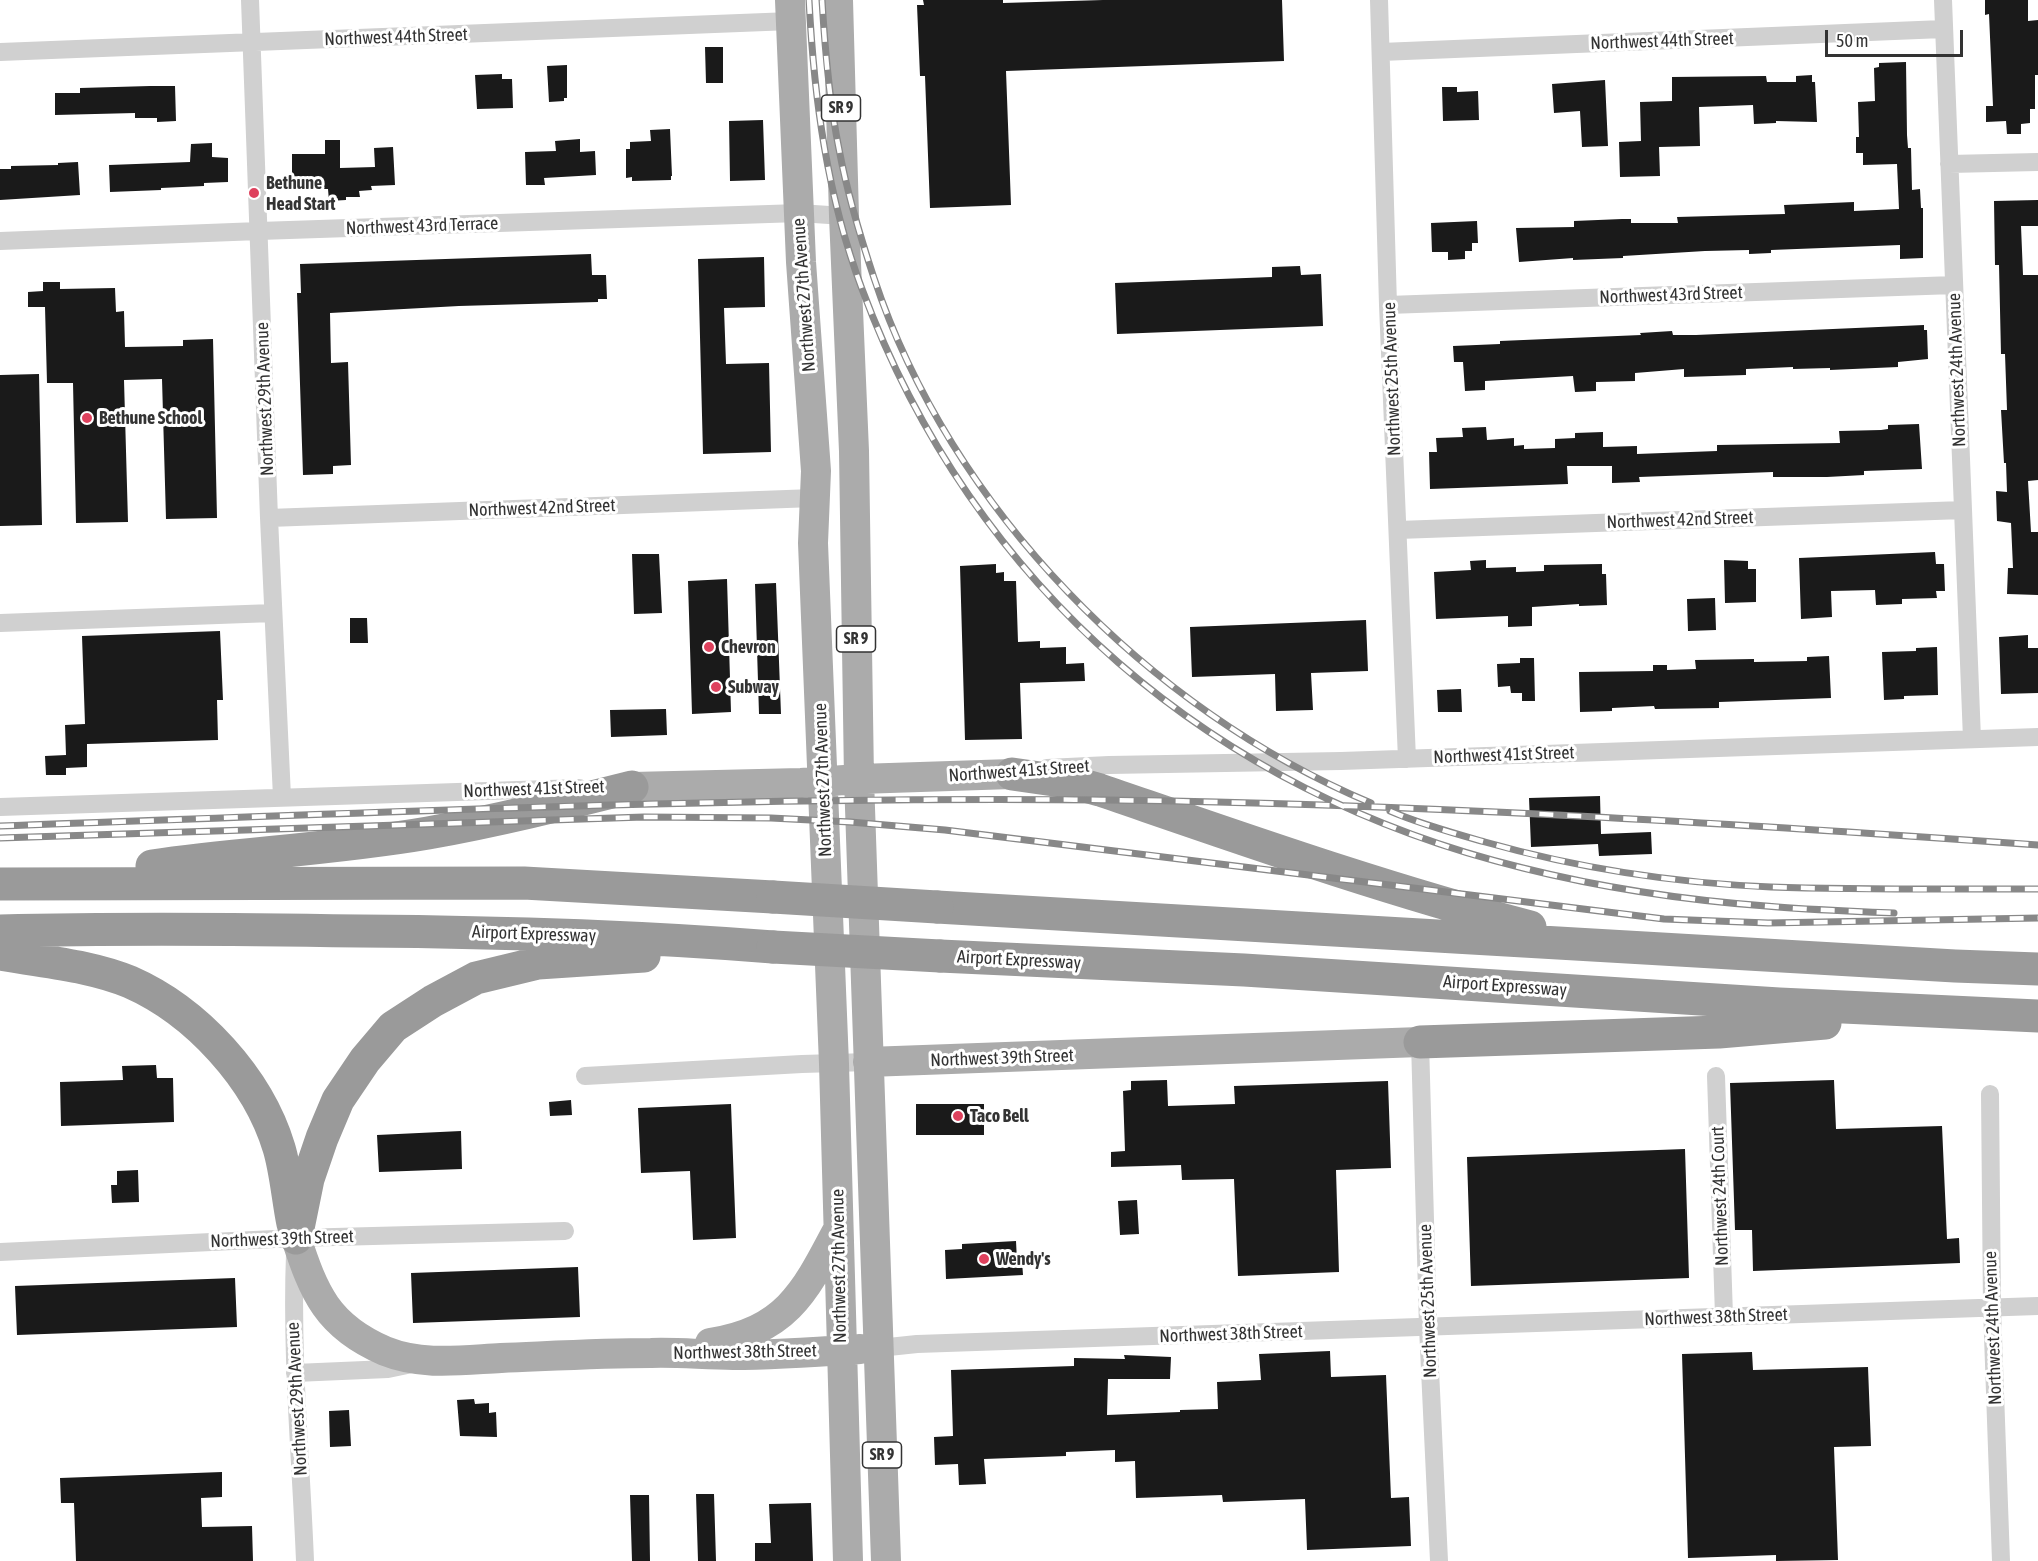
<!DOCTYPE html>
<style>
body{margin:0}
#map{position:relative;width:2038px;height:1561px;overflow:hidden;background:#fff;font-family:"Asap Condensed",sans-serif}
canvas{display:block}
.scale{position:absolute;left:1825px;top:30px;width:138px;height:27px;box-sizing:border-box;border:3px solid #333;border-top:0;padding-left:8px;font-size:18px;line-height:21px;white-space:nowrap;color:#333;-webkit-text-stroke:4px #fff;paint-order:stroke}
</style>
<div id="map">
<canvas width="2038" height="1561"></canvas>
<div class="scale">50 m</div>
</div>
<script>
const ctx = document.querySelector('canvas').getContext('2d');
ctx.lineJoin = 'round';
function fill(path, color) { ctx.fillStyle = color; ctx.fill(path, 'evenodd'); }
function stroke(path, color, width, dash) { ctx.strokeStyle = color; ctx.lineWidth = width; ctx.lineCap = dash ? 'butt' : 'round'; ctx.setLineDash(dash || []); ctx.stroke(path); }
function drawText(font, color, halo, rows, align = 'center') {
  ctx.font = font + ' "Asap Condensed",sans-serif'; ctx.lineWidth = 6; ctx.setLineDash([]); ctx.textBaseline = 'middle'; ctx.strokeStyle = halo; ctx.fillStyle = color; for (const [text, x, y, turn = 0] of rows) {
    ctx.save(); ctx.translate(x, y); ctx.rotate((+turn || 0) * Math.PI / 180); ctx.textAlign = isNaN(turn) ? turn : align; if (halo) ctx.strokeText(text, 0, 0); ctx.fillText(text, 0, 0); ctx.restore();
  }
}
fill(new Path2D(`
 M 923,0 L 1003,0 L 1003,3 L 1103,0 L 1282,0 L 1284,61 L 1006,71 L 1011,205 L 930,208 L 925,76 L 920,76 L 917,5 L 924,5 Z
 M 1985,0 L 2028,0 L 2028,21 L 2038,20 L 2038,75 L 2035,75 L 2035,109 L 2030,109 L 2030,123 L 2021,124 L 2021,134 L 2007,134 L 2006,121 L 1986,122 L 1986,106 L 1993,106 L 1989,14 L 1985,15 Z
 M 705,47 L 723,47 L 723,83 L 706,83 Z
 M 1906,62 L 1907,135 L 1908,148 L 1911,148 L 1912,190 L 1920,189 L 1921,208 L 1923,208 L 1923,258 L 1900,259 L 1900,245 L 1771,250 L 1771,253 L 1749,254 L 1749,250 L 1705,251 L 1623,256 L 1623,258 L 1573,260 L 1573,258 L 1519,262 L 1516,228 L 1574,227 L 1574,221 L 1622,219 L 1631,219 L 1631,223 L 1678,223 L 1677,217 L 1785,214 L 1784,205 L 1854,202 L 1854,211 L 1899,209 L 1897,164 L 1863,165 L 1863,153 L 1856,153 L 1856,137 L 1859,137 L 1858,102 L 1875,101 L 1874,68 L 1879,67 L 1879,63 Z
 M 567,65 L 567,98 L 564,98 L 564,101 L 549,102 L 547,66 Z
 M 502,74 L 502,79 L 512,79 L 513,108 L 477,109 L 475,75 Z
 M 1812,75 L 1812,82 L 1815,82 L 1817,122 L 1776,121 L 1776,123 L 1754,124 L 1753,105 L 1699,107 L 1700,146 L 1659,147 L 1660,176 L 1620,177 L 1619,142 L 1641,141 L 1640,102 L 1672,101 L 1672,77 L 1766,76 L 1767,82 L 1796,82 L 1796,76 Z
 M 1605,80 L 1608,146 L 1582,147 L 1580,111 L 1554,113 L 1552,84 Z
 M 150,86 L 175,86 L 176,121 L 157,122 L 157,118 L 135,118 L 135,113 L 55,115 L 55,93 L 80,93 L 80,88 Z
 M 1442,87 L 1457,87 L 1457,92 L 1478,91 L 1479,120 L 1443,121 Z
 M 763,120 L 765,180 L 730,181 L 729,121 Z
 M 670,129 L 672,176 L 671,176 L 671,180 L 632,181 L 632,177 L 626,178 L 626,149 L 630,149 L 630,142 L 651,141 L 650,130 Z
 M 580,139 L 580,152 L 595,151 L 596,175 L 544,178 L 545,185 L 526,185 L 525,152 L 556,151 L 555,141 Z
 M 325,140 L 340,140 L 340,168 L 375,167 L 374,148 L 393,147 L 395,185 L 371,186 L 372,190 L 359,191 L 360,197 L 346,197 L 346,200 L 329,201 L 328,189 L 292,189 L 292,154 L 325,154 Z
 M 212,143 L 212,157 L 228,158 L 228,182 L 204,183 L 204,186 L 161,188 L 161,190 L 110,192 L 109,165 L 190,162 L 191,144 Z
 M 78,162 L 80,195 L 0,200 L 0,169 L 11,169 L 11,166 L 58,165 L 58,163 Z
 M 2038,200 L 2038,226 L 2021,226 L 2023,275 L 2038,275 L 2038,480 L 2028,481 L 2031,532 L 2038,532 L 2038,595 L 2007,594 L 2008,568 L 2013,568 L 2011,523 L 1997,521 L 1996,491 L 2007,492 L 2006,463 L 2004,463 L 2001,410 L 2007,410 L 2005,354 L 2001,354 L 1999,265 L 1995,265 L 1994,201 Z
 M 1477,221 L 1478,243 L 1472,243 L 1472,251 L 1465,251 L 1465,259 L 1448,260 L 1448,252 L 1432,252 L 1431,223 Z
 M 591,254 L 592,275 L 606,275 L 607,299 L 598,299 L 598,302 L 459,306 L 330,313 L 331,363 L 348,362 L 351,465 L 333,466 L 333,474 L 303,475 L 297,293 L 301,293 L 300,264 Z
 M 764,257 L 765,307 L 724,308 L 726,364 L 769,363 L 771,452 L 703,454 L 698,259 Z
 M 1300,266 L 1301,275 L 1321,274 L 1323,326 L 1117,334 L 1115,283 L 1272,277 L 1272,267 Z
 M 43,282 L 60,282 L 60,289 L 115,288 L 116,312 L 124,311 L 125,347 L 183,346 L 183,340 L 213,339 L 217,518 L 166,519 L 162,379 L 124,380 L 128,522 L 76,523 L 73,383 L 47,383 L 45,307 L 28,307 L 28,292 L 43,291 Z
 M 1924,325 L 1924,330 L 1927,330 L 1928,359 L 1898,362 L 1898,367 L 1830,370 L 1830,368 L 1793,369 L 1793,367 L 1746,369 L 1746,375 L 1684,377 L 1684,369 L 1635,373 L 1635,381 L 1596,382 L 1596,391 L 1575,392 L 1573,376 L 1485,381 L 1485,390 L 1465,391 L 1463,362 L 1454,362 L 1453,346 L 1500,344 L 1500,341 L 1641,335 L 1640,333 L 1672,331 L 1673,335 L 1696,335 Z
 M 39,374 L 42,525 L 0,526 L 0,375 Z
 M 1919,424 L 1922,469 L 1864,471 L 1864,475 L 1827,477 L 1773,477 L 1773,472 L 1639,477 L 1640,482 L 1612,483 L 1612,466 L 1567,466 L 1568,484 L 1430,489 L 1429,452 L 1437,452 L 1436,438 L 1463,437 L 1462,428 L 1486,427 L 1487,440 L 1514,438 L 1514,446 L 1524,445 L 1524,449 L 1555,448 L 1555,439 L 1575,438 L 1575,433 L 1603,432 L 1603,447 L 1637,446 L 1637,454 L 1717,451 L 1717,445 L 1840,443 L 1839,431 L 1881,430 L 1888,429 L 1888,425 Z
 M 1935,552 L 1936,564 L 1944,564 L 1945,591 L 1936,591 L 1937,598 L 1902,599 L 1902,604 L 1876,605 L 1875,590 L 1831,591 L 1832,617 L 1801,619 L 1799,558 Z
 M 632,554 L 659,554 L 662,613 L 634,614 Z
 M 1486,560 L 1486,568 L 1516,567 L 1516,572 L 1544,571 L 1544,565 L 1602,564 L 1602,574 L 1606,574 L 1607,605 L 1579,606 L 1579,604 L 1532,607 L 1532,626 L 1508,627 L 1508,616 L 1436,619 L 1434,572 L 1471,570 L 1470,561 Z
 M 1724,560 L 1748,561 L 1748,569 L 1756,569 L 1756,602 L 1725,603 Z
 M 996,564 L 996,573 L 1004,572 L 1004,581 L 1016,581 L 1018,642 L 1040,641 L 1040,648 L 1066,647 L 1066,664 L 1084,663 L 1085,681 L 1020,683 L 1022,739 L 965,740 L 960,566 Z
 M 727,579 L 731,712 L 692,714 L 688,581 Z
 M 776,583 L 781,714 L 759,714 L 755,584 Z
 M 1715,598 L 1716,630 L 1688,631 L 1687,599 Z
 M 350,618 L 367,618 L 368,643 L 350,643 Z
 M 1366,620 L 1368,671 L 1311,673 L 1313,710 L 1276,711 L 1275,674 L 1192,677 L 1190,627 Z
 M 220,631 L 223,700 L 217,700 L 218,740 L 87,744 L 87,767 L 66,768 L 66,766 L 66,775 L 46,775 L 45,756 L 66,755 L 65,725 L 85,724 L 82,636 Z
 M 2028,635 L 2028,648 L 2038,648 L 2038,693 L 2001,694 L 1999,637 Z
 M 1937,647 L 1938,695 L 1904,696 L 1904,699 L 1884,700 L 1882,652 L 1916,651 L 1916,648 Z
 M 1829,656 L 1831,698 L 1719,702 L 1719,708 L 1655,709 L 1654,706 L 1612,708 L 1612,711 L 1580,712 L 1579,672 L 1653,671 L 1653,665 L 1667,665 L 1667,670 L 1696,669 L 1695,660 L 1754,659 L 1754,662 L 1807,661 L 1807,657 Z
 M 1520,658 L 1534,658 L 1535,701 L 1522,701 L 1522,693 L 1511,693 L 1510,686 L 1498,687 L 1497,664 L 1520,663 Z
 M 1461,689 L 1462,712 L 1438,712 L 1437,690 Z
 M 666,709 L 667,735 L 611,737 L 610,710 Z
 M 1600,796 L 1601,834 L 1651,832 L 1652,854 L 1599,856 L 1598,844 L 1531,847 L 1529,798 Z
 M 156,1065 L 157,1078 L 173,1078 L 174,1122 L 61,1126 L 60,1082 L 123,1080 L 122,1066 Z
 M 1167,1080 L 1168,1106 L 1235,1104 L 1234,1086 L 1388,1081 L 1391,1168 L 1336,1170 L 1339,1272 L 1238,1276 L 1234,1179 L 1182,1180 L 1181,1165 L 1111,1167 L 1111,1152 L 1125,1151 L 1123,1091 L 1131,1090 L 1131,1081 Z
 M 1834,1080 L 1836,1129 L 1942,1126 L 1947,1239 L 1959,1238 L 1960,1263 L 1753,1271 L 1752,1230 L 1735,1230 L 1730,1083 Z
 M 571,1100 L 572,1115 L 550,1116 L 549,1102 Z
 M 731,1104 L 736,1238 L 693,1240 L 690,1171 L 641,1173 L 638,1108 Z
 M 916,1104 L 984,1104 L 984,1135 L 916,1135 Z
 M 461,1131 L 462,1169 L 379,1172 L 377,1135 Z
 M 1685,1149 L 1689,1278 L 1471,1286 L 1467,1157 Z
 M 138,1170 L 139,1202 L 112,1203 L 111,1185 L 117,1185 L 117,1171 Z
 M 1137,1200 L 1139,1234 L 1120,1235 L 1118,1201 Z
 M 1016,1241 L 1017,1261 L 1022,1261 L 1023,1275 L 946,1279 L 945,1250 L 962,1249 L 962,1244 Z
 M 578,1267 L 580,1317 L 413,1323 L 411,1273 Z
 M 235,1278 L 237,1327 L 17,1335 L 15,1286 Z
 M 1330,1351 L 1331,1377 L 1386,1375 L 1391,1498 L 1409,1497 L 1411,1546 L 1307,1550 L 1305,1499 L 1223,1502 L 1222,1495 L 1136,1498 L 1135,1461 L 1115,1462 L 1115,1450 L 1066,1452 L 1066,1456 L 984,1459 L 986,1484 L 959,1485 L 958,1464 L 935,1465 L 934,1437 L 953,1436 L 951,1370 L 1074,1366 L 1074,1358 L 1125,1359 L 1124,1355 L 1171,1357 L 1170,1379 L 1108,1379 L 1107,1415 L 1180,1412 L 1180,1410 L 1218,1409 L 1217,1382 L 1261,1380 L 1259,1354 Z
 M 1752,1352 L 1753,1370 L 1868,1367 L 1871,1446 L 1834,1447 L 1838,1560 L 1776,1561 L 1776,1555 L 1688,1558 L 1682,1354 Z
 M 474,1399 L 475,1404 L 489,1403 L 489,1413 L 496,1412 L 497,1437 L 460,1436 L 457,1400 Z
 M 349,1410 L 351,1446 L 330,1447 L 329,1411 Z
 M 222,1472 L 222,1497 L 201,1498 L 202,1527 L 252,1526 L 253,1561 L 76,1561 L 74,1503 L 61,1503 L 60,1478 Z
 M 696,1494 L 714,1494 L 716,1561 L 698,1561 Z
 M 630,1495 L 649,1495 L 650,1561 L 632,1561 Z
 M 811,1503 L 813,1561 L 755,1561 L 755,1543 L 771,1543 L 769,1504 Z`), '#1a1a1a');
stroke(new Path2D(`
 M 250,0 L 269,518 L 282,797
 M 1379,0 L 1388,305 L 1407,759
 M 1943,0 L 1972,739
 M 0,52 L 791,21
 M 1381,52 L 1943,29
 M 1949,164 L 2038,162
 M 0,241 L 259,231 L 799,213 L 844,216
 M 1388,305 L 1954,285
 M 269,518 L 814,498
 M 1398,530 L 1963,510
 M 0,623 L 273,613
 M 1047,768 L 1109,765 L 1341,761 L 2038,737
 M 0,807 L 579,788
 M 1420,1042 L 1428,1327 L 1439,1561
 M 585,1076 L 802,1064 L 868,1062
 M 1716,1076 L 1724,1316
 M 1990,1094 L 1992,1308 L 2001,1561
 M 0,1252 L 296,1238 L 565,1231
 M 295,1254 C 291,1357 301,1459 305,1561
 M 879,1348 L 917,1344 L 2038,1306
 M 295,1373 L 388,1369 L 412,1364`), '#d0d0d0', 18);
stroke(new Path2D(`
 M 790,0 L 801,262 L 816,471 L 813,543 L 834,1064 L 848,1561
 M 838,0 L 844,216 L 854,451 L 859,779 L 886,1561
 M 632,787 L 801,783 L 859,779 L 1012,774
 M 868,1062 L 1420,1042
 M 296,1238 C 314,1293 327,1326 385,1351 C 422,1366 462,1360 501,1358 C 551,1356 601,1353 651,1353 C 678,1352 705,1355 733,1355 C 775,1355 817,1352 860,1349
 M 710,1343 C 785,1331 804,1294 836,1233`), '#ababab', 30);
stroke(new Path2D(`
 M 1012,774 L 1075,783 L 1100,790 C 1243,839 1384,889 1530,927
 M 152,866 C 243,853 336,849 428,833 C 496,821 564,804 632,787
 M 0,884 L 524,883 L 773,897
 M 937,907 L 1955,966 L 2038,969
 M 0,931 C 120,928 240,929 360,931 C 498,932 636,936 773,947
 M 0,954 C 43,962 89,965 130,982 C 196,1011 258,1078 279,1148 C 286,1171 288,1200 293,1224
 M 940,956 L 1244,970 L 1779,1004 L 2038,1016
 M 1420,1042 L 1719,1032 L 1825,1023
 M 296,1238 L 308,1179 L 322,1138 L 338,1100 L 365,1060 L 393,1027 L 433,1001 L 476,978 L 538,963 L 644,956`), '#9a9a9a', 33);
const rail = new Path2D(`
 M 809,0 C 814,98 827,196 862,289 C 973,588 1214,793 1523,868 C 1603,888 1684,900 1766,906 C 1809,910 1851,911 1894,913
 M 822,0 C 825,50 829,100 839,149 C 847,192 860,236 874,278 C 950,508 1149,710 1371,803
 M 1390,811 C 1420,824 1453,833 1485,842 C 1577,868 1675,883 1771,887 C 1860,890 1949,889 2038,889
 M 0,826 C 369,813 738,796 1107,800 C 1418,804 1728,823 2038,845
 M 0,838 L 644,817 L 771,818 L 850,822 L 945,830 L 1664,919 L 1768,923 L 2038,918`);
stroke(rail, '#888', 7);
stroke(rail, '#fff', 4.5, [14]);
stroke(new Path2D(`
 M 773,897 L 937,907
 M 773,947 L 940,956`), '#9a9a9a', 33);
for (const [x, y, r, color] of [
 [254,193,6,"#de415d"],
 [87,418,6,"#de415d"],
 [709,647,6,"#de415d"],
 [716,687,6,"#de415d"],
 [958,1116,6,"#de415d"],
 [984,1259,6,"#de415d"]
]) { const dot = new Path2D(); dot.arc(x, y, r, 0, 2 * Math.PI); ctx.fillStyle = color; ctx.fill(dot); stroke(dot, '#fff', 2); }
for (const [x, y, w] of [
 [841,108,39],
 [856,639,39],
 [882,1455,39]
]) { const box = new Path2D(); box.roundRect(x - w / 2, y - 13, w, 26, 4.5); ctx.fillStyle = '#fff'; ctx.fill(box); stroke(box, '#333', 1.5); }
drawText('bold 16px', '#333', null, [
 ["SR 9",841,108],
 ["SR 9",856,639],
 ["SR 9",882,1455]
]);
drawText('18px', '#333', '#fff', [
 ["Northwest 44th Street",396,37,-2],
 ["Northwest 44th Street",1662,41,-2],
 ["Northwest 43rd Terrace",422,226,-2],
 ["Northwest 27th Avenue",804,295,-94],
 ["Northwest 43rd Street",1671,295,-2],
 ["Northwest 24th Avenue",1957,370,-92],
 ["Northwest 25th Avenue",1392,379,-92],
 ["Northwest 29th Avenue",265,399,-92],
 ["Northwest 42nd Street",542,508,-2],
 ["Northwest 42nd Street",1680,520,-2],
 ["Northwest 41st Street",1504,755,-2],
 ["Northwest 41st Street",1019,771,-4],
 ["Northwest 27th Avenue",823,780,-92],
 ["Northwest 41st Street",534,789,-2],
 ["Airport Expressway",534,934,2],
 ["Airport Expressway",1019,960,3],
 ["Airport Expressway",1505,986,4],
 ["Northwest 39th Street",1002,1058,-2],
 ["Northwest 24th Court",1720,1196,-92],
 ["Northwest 39th Street",282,1239,-2],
 ["Northwest 27th Avenue",839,1266,-91],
 ["Northwest 25th Avenue",1428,1301,-92],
 ["Northwest 38th Street",1716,1317,-2],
 ["Northwest 24th Avenue",1993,1328,-92],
 ["Northwest 38th Street",1231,1334,-2],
 ["Northwest 38th Street",745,1352,-1],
 ["Northwest 29th Avenue",297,1399,-93]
]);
drawText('bold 18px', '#333', '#fff', [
 ["Bethune",266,183],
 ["Head Start",266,204],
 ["Bethune School",99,418],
 ["Chevron",721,647],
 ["Subway",728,687],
 ["Taco Bell",970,1116],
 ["Wendy's",996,1259]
], 'left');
</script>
